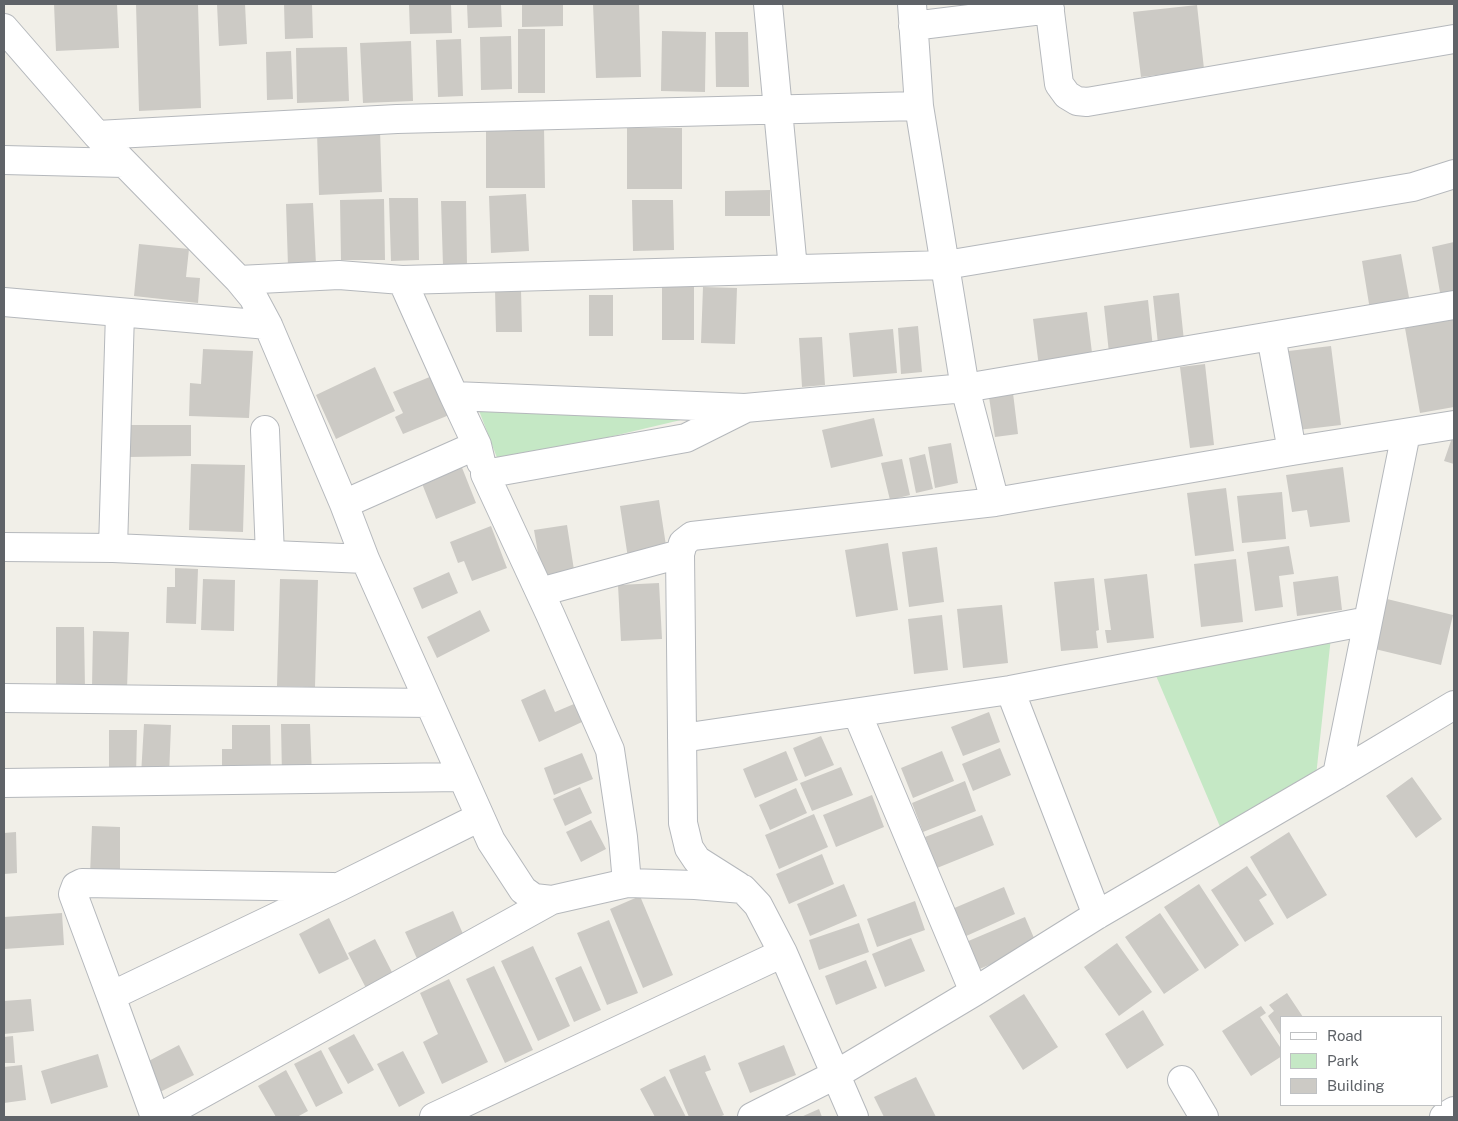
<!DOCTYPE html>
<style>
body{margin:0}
#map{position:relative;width:1458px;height:1121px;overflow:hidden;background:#f1efe8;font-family:"Public Sans",sans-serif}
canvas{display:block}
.frame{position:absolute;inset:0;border:5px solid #5f6368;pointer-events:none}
.legend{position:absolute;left:1280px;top:1016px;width:162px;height:90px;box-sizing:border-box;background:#fff;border:1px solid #bfc1c3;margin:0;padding:6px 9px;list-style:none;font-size:15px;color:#5f6368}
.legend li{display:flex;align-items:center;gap:10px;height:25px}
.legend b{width:25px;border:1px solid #bfc1c3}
</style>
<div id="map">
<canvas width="1458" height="1121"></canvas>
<div class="frame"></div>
<ul class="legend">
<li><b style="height:6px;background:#fff"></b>Road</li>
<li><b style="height:14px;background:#c5e8c5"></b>Park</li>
<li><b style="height:14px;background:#cccac5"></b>Building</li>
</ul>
</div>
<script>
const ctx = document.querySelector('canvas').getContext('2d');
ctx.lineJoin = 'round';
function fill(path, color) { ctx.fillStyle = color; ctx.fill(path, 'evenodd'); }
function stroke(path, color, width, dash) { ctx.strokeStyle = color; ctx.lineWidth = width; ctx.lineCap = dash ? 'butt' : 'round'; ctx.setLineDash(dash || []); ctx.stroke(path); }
fill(new Path2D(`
 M 478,408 L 702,415 L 499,463 Z
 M 1331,637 L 1316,776 L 1221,829 L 1154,671 Z`), '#c5e8c5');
fill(new Path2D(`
 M 54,4 L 117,4 L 119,48 L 56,51 Z
 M 136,4 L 198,4 L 201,108 L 139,111 Z
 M 217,4 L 245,4 L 247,44 L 219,46 Z
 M 284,4 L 312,4 L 313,38 L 285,39 Z
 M 409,4 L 451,4 L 452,33 L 410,34 Z
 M 467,4 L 501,4 L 502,27 L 468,28 Z
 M 522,4 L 563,4 L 563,26 L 522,27 Z
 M 593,4 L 639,4 L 641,77 L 596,78 Z
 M 1197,5 L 1204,69 L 1141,77 L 1133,12 Z
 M 518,29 L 545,29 L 545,93 L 518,93 Z
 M 662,31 L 706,32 L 705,92 L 661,91 Z
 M 715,32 L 748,32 L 749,87 L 716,87 Z
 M 511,36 L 512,89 L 481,90 L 480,37 Z
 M 461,39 L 463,96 L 438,97 L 436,40 Z
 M 411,41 L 413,101 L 363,103 L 360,43 Z
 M 347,47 L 349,101 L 297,103 L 296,48 Z
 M 291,51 L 293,99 L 267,100 L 266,52 Z
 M 486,127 L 544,127 L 545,188 L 486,188 Z
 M 627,128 L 682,128 L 682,189 L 627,189 Z
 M 380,130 L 382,192 L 319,195 L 317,133 Z
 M 770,190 L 770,216 L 725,216 L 725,191 Z
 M 526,194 L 529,251 L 491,253 L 489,196 Z
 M 389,198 L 418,198 L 419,260 L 391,261 Z
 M 384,199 L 385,260 L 341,260 L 340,200 Z
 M 632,200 L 673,200 L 674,250 L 633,251 Z
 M 441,201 L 466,201 L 467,266 L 443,266 Z
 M 313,203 L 316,265 L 288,266 L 286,204 Z
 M 1454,242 L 1454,296 L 1441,298 L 1432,247 Z
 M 139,244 L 189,249 L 186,277 L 200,278 L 198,303 L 134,296 Z
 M 1401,254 L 1410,303 L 1370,310 L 1362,261 Z
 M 662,285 L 694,285 L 694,340 L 662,340 Z
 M 703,287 L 737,288 L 735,344 L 701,343 Z
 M 495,289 L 521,289 L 522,332 L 496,332 Z
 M 1179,293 L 1184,341 L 1158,344 L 1153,296 Z
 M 589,295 L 613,295 L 613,336 L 589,336 Z
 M 1148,300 L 1153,348 L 1109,353 L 1104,306 Z
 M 1087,312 L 1093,361 L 1039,367 L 1033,319 Z
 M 1454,319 L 1454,407 L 1420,413 L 1405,328 Z
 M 918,326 L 922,372 L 901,374 L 898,328 Z
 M 893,329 L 897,373 L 853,377 L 849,333 Z
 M 822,337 L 825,385 L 802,387 L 799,338 Z
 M 1331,346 L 1341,425 L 1289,431 L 1280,352 Z
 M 203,349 L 253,351 L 249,418 L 189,416 L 190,383 L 201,384 Z
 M 1205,364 L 1214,445 L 1190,448 L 1180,367 Z
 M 375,367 L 395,411 L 336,439 L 316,395 Z
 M 437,374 L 454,413 L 403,434 L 395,417 L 403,413 L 393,392 Z
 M 1013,393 L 1018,434 L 995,437 L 989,397 Z
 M 874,418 L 883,456 L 831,468 L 822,430 Z
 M 129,425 L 191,425 L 191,456 L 129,457 Z
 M 1454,432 L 1454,464 L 1444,461 Z
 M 951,443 L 958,483 L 935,488 L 928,447 Z
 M 925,454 L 933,489 L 916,493 L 909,458 Z
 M 902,459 L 910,495 L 890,500 L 881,463 Z
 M 459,460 L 476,503 L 436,519 L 419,476 Z
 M 191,464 L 245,465 L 243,532 L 189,530 Z
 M 1343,467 L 1350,522 L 1310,527 L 1307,510 L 1292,512 L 1286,475 Z
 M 1226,488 L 1234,551 L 1195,556 L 1187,493 Z
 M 1282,492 L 1286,539 L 1242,543 L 1237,496 Z
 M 659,500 L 667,552 L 628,558 L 620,506 Z
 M 567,525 L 574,570 L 542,576 L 534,530 Z
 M 491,526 L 507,568 L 472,581 L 464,561 L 458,563 L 450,542 Z
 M 888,543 L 898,610 L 856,617 L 845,550 Z
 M 1289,546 L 1294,574 L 1279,576 L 1283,607 L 1255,611 L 1247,552 Z
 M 937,547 L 944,602 L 909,607 L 902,552 Z
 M 1236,559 L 1243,622 L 1201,627 L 1194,564 Z
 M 175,568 L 198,569 L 196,624 L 166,623 L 167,587 L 175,587 Z
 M 449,572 L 458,593 L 422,609 L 413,588 Z
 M 1147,574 L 1154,638 L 1107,643 L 1105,630 L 1111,630 L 1104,579 Z
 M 1338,576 L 1342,610 L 1297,616 L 1293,582 Z
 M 1094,578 L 1099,630 L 1096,631 L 1098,648 L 1061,651 L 1054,582 Z
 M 203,579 L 235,580 L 234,631 L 201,630 Z
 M 280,579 L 318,580 L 315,687 L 277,686 Z
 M 659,583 L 662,639 L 621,641 L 618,585 Z
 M 1387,599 L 1453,615 L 1441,665 L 1375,649 Z
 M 1002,605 L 1008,663 L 963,668 L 957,609 Z
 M 480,610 L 490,631 L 437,658 L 427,637 Z
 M 942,615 L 948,670 L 914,674 L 908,619 Z
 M 56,627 L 84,627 L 85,689 L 56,690 Z
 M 93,631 L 129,632 L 127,689 L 92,688 Z
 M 545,689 L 555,712 L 574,704 L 582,722 L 539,742 L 521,700 Z
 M 989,712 L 1000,742 L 963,756 L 951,727 Z
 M 144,724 L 171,725 L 169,776 L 141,775 Z
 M 281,724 L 310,724 L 312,776 L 282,777 Z
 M 232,725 L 270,725 L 271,775 L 222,776 L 222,749 L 232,749 Z
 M 109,730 L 137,730 L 136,778 L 109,778 Z
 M 821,736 L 834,765 L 805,777 L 793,748 Z
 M 1000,748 L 1011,775 L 973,791 L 962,764 Z
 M 786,751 L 798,780 L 755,798 L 743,769 Z
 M 942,751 L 954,781 L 913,798 L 901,768 Z
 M 582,753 L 593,779 L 554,795 L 544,768 Z
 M 841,767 L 853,795 L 812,811 L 800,783 Z
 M 1412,777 L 1442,819 L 1416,838 L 1386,796 Z
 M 965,781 L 976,811 L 923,832 L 912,803 Z
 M 580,787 L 592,813 L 565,826 L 553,799 Z
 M 796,788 L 807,813 L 770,830 L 759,805 Z
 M 872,795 L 884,827 L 836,847 L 823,815 Z
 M 814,814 L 828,847 L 779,869 L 765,835 Z
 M 982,815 L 994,845 L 937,868 L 925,837 Z
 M 591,820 L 606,849 L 581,862 L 566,832 Z
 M 92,826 L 120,827 L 120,876 L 90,875 Z
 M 16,832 L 17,873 L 4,874 L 4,833 Z
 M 1289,832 L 1327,895 L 1287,919 L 1250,857 Z
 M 822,854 L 834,884 L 789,904 L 776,874 Z
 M 1247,866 L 1267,895 L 1259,900 L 1274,924 L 1245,942 L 1211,890 Z
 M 844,884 L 857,916 L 810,936 L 797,904 Z
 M 1199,884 L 1239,945 L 1205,969 L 1164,907 Z
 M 1004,887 L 1015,914 L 964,937 L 952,909 Z
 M 640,896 L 673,975 L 643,988 L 610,909 Z
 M 915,901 L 925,930 L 877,947 L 867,919 Z
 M 453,911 L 467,943 L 419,963 L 405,932 Z
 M 62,913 L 64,945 L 4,949 L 4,917 Z
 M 1160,913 L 1199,970 L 1164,994 L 1125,937 Z
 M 1025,917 L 1037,945 L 977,970 L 966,942 Z
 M 329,918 L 349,959 L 319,974 L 299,934 Z
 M 609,920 L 638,993 L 607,1005 L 577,933 Z
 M 859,923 L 869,952 L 819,970 L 809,940 Z
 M 911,938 L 925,971 L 885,987 L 872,954 Z
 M 375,939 L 394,976 L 367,990 L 348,953 Z
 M 1117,943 L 1152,992 L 1119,1016 L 1084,967 Z
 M 533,946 L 570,1026 L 538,1041 L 501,961 Z
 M 866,960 L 877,988 L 836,1005 L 825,976 Z
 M 494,966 L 533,1050 L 505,1063 L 466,979 Z
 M 581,966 L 601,1010 L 574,1022 L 555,978 Z
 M 449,979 L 488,1062 L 442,1084 L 423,1042 L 438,1034 L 420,993 Z
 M 1287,993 L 1303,1017 L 1282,1017 L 1282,1038 L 1268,1016 L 1274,1011 L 1269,1005 Z
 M 1024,994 L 1058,1047 L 1023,1070 L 989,1016 Z
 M 31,999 L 34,1031 L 4,1034 L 4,1001 Z
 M 1261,1006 L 1266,1013 L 1260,1017 L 1282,1050 L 1282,1056 L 1251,1076 L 1222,1031 Z
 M 1143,1010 L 1164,1045 L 1127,1069 L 1105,1034 Z
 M 354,1034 L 374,1070 L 348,1084 L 328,1048 Z
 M 13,1036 L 15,1063 L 4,1063 L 4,1037 Z
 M 179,1045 L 194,1075 L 158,1093 L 143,1064 Z
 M 784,1045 L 796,1075 L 750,1093 L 738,1063 Z
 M 321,1050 L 343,1093 L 316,1107 L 294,1064 Z
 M 403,1051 L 425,1093 L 399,1107 L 377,1064 Z
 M 98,1054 L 108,1087 L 51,1104 L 41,1071 Z
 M 705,1055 L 711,1070 L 705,1072 L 724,1115 L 719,1117 L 689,1117 L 669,1070 Z
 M 22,1065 L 26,1100 L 4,1103 L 4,1067 Z
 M 286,1070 L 308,1111 L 297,1117 L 276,1117 L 258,1086 Z
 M 665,1076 L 686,1117 L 655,1117 L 640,1089 Z
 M 916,1077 L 936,1117 L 884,1117 L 874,1097 Z
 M 819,1109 L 822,1117 L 801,1117 Z`), '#cccac5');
const minor = new Path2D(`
 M 768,4 L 793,269
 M 912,4 L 919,106 L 965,388 L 995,502
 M 1049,4 L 1059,84 L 1067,95 L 1077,101 L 1087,102 L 1454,39
 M 913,26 L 1050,9
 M 4,28 L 97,135 L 239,280 L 253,297 L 268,325 L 344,504 L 365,559 L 491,841 L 523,890 L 534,898 L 552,900 L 627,883 L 695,885 L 743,889 L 758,905 L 783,953 L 854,1117
 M 97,135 L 397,119 L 919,106
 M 4,160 L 124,163
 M 239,280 L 339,275 L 402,280 L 946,265 L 1413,187 L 1454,174
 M 402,280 L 454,396 L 745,408 L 965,388 L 1454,305
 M 4,302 L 268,325
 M 1271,336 L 1292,451
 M 454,396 L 477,445 L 481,462
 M 265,430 L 270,555
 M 344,504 L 477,445
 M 4,547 L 113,548 L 365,559
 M 113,548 L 120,313
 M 540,592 L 680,554
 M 1010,690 L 1097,915
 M 4,698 L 429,703
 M 857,713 L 974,992
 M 682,738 L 1010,690 L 1368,621
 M 1337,775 L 1406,433
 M 4,783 L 462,777
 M 627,883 L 623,837 L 610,750 L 550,614 L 485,474 L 686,438 L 744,409
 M 738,886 L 697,860 L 689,848 L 683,823 L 680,554 L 683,543 L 692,536 L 995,502 L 1292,451 L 1454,425
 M 111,996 L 73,894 L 76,886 L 82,883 L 333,887
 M 1182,1080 L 1204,1117
 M 155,1117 L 111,996 L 339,887 L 480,817
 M 160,1117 L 552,900
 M 434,1117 L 783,953
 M 752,1117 L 835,1075 L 974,992 L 1097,915 L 1337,775 L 1454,705
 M 1444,1117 L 1454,1111`);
stroke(minor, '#b5b8bc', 30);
stroke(minor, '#fff', 28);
</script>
